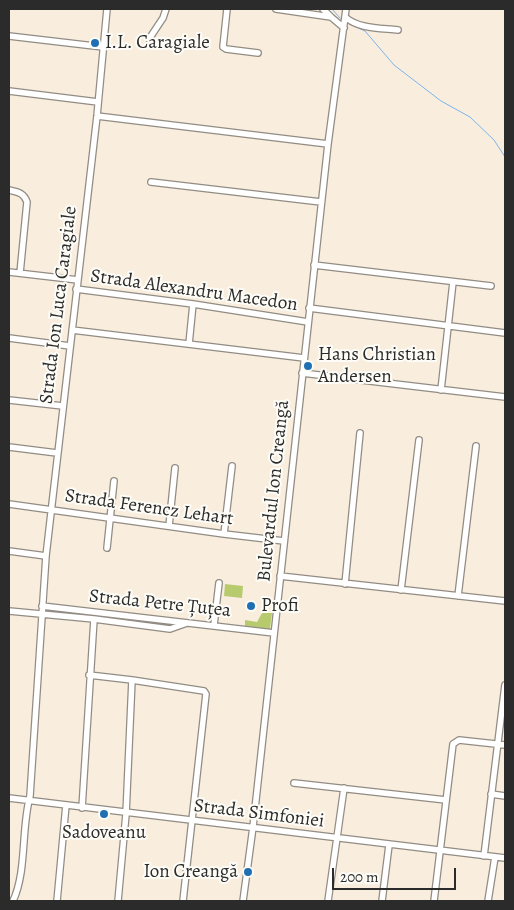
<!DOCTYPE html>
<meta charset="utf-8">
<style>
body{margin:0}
#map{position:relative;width:514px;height:910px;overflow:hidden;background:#f9eede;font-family:Alegreya,serif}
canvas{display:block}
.frame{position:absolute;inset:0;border:10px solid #2b2b2b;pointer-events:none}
.scale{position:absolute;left:332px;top:868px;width:124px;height:22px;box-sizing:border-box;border:2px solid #2b2b2b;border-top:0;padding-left:6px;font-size:15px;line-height:18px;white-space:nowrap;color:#2b2b2b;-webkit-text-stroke:4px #fdfcf7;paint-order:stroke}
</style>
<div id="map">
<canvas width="514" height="910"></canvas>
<div class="frame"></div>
<div class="scale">200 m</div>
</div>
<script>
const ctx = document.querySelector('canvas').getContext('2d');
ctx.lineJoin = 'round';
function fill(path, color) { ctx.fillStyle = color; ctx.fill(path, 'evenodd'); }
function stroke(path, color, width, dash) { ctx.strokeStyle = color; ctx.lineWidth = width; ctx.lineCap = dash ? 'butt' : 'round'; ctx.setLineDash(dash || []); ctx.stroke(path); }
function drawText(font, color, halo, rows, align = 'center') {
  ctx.font = font + ' Alegreya,serif'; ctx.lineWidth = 4; ctx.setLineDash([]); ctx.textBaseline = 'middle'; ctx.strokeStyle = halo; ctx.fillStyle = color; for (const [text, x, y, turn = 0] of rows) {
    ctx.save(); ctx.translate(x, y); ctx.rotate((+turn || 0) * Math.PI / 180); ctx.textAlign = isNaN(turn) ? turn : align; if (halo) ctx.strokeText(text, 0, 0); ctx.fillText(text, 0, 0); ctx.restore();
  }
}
fill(new Path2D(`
 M 225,584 L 243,586 L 242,598 L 224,596 Z
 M 262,613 L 272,613 L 270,629 L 245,626 L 245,620 L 257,622 Z`), '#b7cb6e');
stroke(new Path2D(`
 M 332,9 L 340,18
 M 349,24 L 365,31 L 394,65 L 441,101 L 470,117 L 494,140 L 505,157`), '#7bb3eb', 1);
const minor = new Path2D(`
 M 227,9 L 223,47 L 226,49 L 258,53
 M 276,9 L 331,17 L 344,28
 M 323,9 L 331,17
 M 345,17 C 359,29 380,28 398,30
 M 9,36 L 103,47
 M 149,39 L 163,18 L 166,9
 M 9,91 L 98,102
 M 97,116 L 328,144
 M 151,182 L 321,202
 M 9,190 C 18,192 24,193 27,202 L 20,273
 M 314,265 L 491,286
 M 9,272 L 78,280
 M 76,289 L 193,304 L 308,322
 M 309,308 L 505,333
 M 72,330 L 304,358
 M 9,338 L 70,346
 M 189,344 L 193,304
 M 302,373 L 505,397
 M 441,390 L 453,282
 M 9,400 L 63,406
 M 9,447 L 57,453
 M 9,504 L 224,534 L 284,541
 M 169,526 L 175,468
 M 224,534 L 232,466
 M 107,548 L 114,481
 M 9,551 L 46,556
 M 280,576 L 505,601
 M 345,584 L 360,433
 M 401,590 L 419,440
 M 458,596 L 476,446
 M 42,606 L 274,633
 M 9,611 L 94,619 L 170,629 L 187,623
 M 214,625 L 219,583
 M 89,675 L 132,680 L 204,691 L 206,694 L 183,901
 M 294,783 L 446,800
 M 491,794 L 505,796
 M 9,798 L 505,858
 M 82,808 L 94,619
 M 484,856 L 505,685
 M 13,901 C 27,871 21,829 30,796 L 46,556 L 97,116 L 107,9
 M 57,901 L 66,805
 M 118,901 L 126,814 L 132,680
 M 243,901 L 253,827 L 328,144 L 346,9
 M 328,901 L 344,788
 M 382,901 L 389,845
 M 434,901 L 453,744 L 459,740 L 505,745
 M 488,901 L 495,857`);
stroke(minor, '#928c84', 8);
stroke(minor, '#fff', 5.5);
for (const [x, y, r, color] of [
 [95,43,5,"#1f6fb2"],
 [308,366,5,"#1f6fb2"],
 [251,606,5,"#1f6fb2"],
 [104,814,5,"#1f6fb2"],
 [248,872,5,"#1f6fb2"]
]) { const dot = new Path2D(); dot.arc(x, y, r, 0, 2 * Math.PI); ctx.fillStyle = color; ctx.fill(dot); stroke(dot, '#fdfcf7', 2); }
drawText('19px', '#2b2b2b', '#fdfcf7', [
 ["I.L. Caragiale",105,43],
 ["Hans Christian",318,355],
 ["Andersen",318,377],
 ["Profi",261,606],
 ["Sadoveanu",104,833,"center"],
 ["Ion Creangă",238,872,"right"]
], 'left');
drawText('19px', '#2b2b2b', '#fdfcf7', [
 ["Strada Alexandru Macedon",194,291,8],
 ["Strada Ion Luca Caragiale",59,305,-83],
 ["Bulevardul Ion Creangă",274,491,-84],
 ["Strada Ferencz Lehart",149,508,8],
 ["Strada Petre Țuțea",160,604,6],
 ["Strada Simfoniei",259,814,7]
]);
</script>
